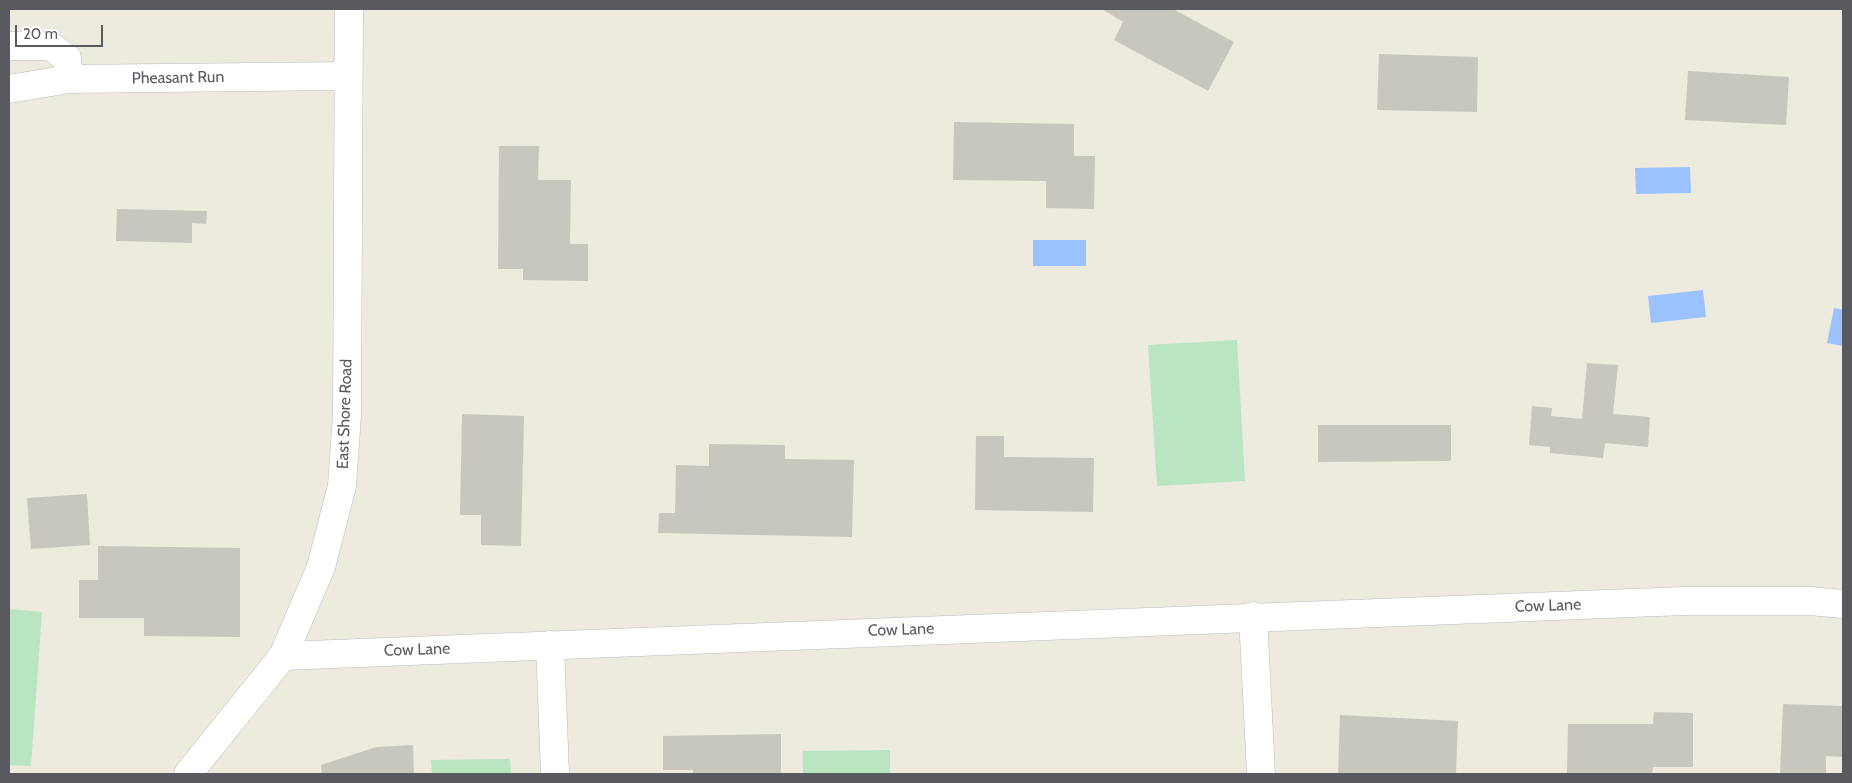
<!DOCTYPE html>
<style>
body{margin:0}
#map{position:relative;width:1852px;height:783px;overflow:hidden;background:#ecebde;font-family:Cabin,sans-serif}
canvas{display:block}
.frame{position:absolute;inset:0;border:10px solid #585a60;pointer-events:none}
.scale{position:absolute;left:15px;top:25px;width:88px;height:22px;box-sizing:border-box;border:2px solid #585a60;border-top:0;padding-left:6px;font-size:15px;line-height:18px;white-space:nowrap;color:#585a60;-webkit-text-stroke:4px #fff;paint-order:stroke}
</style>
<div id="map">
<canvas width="1852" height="783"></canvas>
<div class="frame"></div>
<div class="scale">20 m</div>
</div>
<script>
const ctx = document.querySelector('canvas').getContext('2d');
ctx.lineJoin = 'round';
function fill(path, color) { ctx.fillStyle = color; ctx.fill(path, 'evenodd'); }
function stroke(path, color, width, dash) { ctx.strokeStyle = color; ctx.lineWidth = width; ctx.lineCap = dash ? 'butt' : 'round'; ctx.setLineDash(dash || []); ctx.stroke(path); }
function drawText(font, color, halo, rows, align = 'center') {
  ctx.font = font + ' Cabin,sans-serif'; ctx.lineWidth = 4.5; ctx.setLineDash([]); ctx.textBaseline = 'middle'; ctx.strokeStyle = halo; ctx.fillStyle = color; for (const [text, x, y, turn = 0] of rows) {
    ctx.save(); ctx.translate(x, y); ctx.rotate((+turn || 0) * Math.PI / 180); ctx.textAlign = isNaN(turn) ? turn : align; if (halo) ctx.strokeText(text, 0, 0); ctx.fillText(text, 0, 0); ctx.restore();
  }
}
fill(new Path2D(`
 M 1237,340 L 1245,481 L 1157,486 L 1148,345 Z
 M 9,609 L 42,612 L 31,766 L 9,765 Z
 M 890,750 L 890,774 L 803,774 L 803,751 Z
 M 510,759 L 511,774 L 432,774 L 431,760 Z`), '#b9e5c1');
fill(new Path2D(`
 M 1690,167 L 1691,193 L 1636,194 L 1635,168 Z
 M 1033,240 L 1086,240 L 1086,266 L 1033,266 Z
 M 1703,290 L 1706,317 L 1651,323 L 1648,296 Z
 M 1834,308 L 1843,310 L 1843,346 L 1827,343 Z`), '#9bc1ff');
fill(new Path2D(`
 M 1102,9 L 1173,9 L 1234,42 L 1208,91 L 1114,40 L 1123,22 Z
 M 1379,54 L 1478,57 L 1477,112 L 1377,110 Z
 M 1688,71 L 1789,77 L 1786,125 L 1685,120 Z
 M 954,122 L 1074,124 L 1074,156 L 1095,156 L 1094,209 L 1046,208 L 1046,181 L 953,180 Z
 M 499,146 L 539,146 L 538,180 L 571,180 L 570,244 L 588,244 L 588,281 L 523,280 L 523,269 L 498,269 Z
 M 117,209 L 207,211 L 206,224 L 192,223 L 192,243 L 116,241 Z
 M 1587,363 L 1618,365 L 1613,414 L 1650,417 L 1648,447 L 1605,443 L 1603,458 L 1550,453 L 1550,447 L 1529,445 L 1532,406 L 1552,408 L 1551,416 L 1582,419 Z
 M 462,414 L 524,416 L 521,546 L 481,545 L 481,515 L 460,515 Z
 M 1318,425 L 1451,425 L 1451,461 L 1318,462 Z
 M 976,436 L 1004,436 L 1004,457 L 1094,458 L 1093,512 L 975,510 Z
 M 709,444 L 785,445 L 785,459 L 854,460 L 852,537 L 658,533 L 659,513 L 675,513 L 676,465 L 709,466 Z
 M 87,494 L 90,545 L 31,549 L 27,498 Z
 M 98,546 L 240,548 L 240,637 L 144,636 L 144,618 L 79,618 L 79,580 L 98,580 Z
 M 1783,704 L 1843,706 L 1843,757 L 1826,756 L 1826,774 L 1780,774 Z
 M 1654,712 L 1693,713 L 1693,767 L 1653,767 L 1652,774 L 1567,774 L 1568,724 L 1653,724 Z
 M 1340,715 L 1458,721 L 1456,774 L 1338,774 Z
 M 781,734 L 781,774 L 693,774 L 693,770 L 663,770 L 663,736 Z
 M 413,745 L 414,774 L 322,774 L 321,765 L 376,747 Z`), '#c8c7be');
const minor = new Path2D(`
 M 9,46 L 50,46 L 67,58 L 69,79
 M 9,89 L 69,79 L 348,76
 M 1253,616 L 1261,774
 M 550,645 L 555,774
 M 283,656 L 1683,601 L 1810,601 L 1843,604`);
const secondary = new Path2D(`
 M 188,774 L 283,656 L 321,567 L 342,486 L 347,415 L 349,9`);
stroke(minor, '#babbc1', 29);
stroke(secondary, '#bbbdc6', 29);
stroke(minor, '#fff', 28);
stroke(secondary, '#fff', 28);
drawText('16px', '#585a60', '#fff', [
 ["Pheasant Run",178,78,-1],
 ["East Shore Road",345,414,-88],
 ["Cow Lane",1548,606,-2],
 ["Cow Lane",901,630,-2],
 ["Cow Lane",417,650,-2]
]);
</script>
